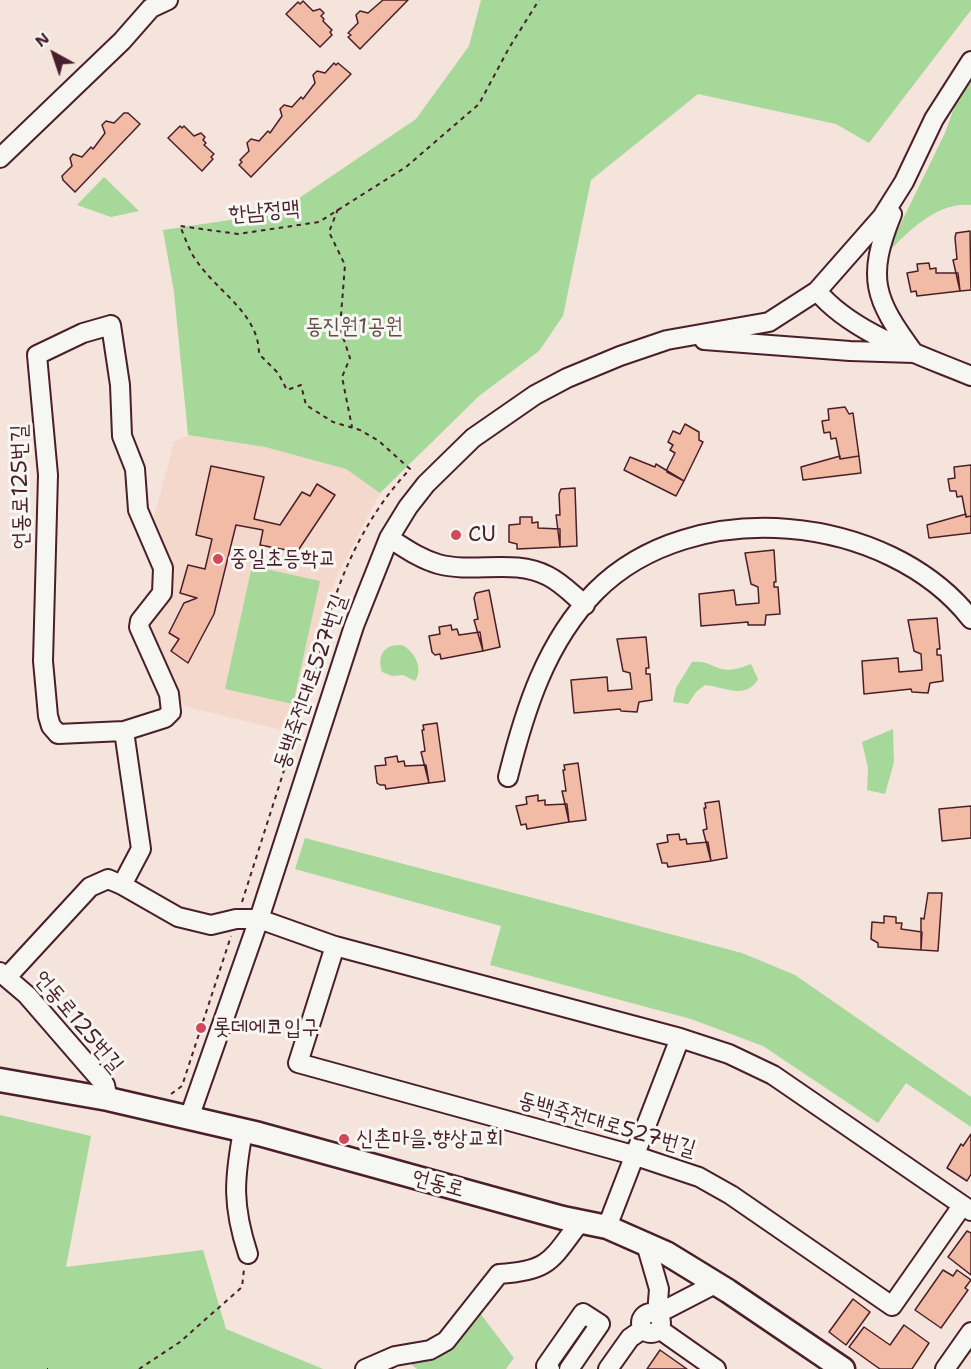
<!DOCTYPE html>
<meta charset="utf-8">
<style>
body{margin:0}
#map{position:relative;width:971px;height:1369px;overflow:hidden;background:#f4e4db;font-family:"Shantell Sans",sans-serif}
canvas{display:block}
.north{position:absolute;left:24px;top:24px;width:60px;height:60px;-webkit-text-stroke:4px #f6f6f2;paint-order:stroke;rotate:320deg;font-size:16px;font-weight:700;line-height:24px;text-align:center;color:#4a1f2b}
.north::after{content:'';display:block;margin:auto;width:21px;height:27px;background:#4a1f2b;clip-path:polygon(50% 0,100% 100%,50% 72%,0 100%)}
</style>
<div id="map">
<canvas width="971" height="1369"></canvas>
<div class="north">N</div>
</div>
<script>
const ctx = document.querySelector('canvas').getContext('2d');
ctx.lineJoin = 'round';
function fill(path, color) { ctx.fillStyle = color; ctx.fill(path, 'evenodd'); }
function stroke(path, color, width, dash) { ctx.strokeStyle = color; ctx.lineWidth = width; ctx.lineCap = dash ? 'butt' : 'round'; ctx.setLineDash(dash || []); ctx.stroke(path); }
function drawText(font, color, halo, rows, align = 'center') {
  ctx.font = font + ' "Shantell Sans","Poor Story",sans-serif'; ctx.lineWidth = 6; ctx.setLineDash([]); ctx.textBaseline = 'middle'; ctx.strokeStyle = halo; ctx.fillStyle = color; for (const [text, x, y, turn = 0] of rows) {
    ctx.save(); ctx.translate(x, y); ctx.rotate((+turn || 0) * Math.PI / 180); ctx.textAlign = isNaN(turn) ? turn : align; if (halo) ctx.strokeText(text, 0, 0); ctx.fillText(text, 0, 0); ctx.restore();
  }
}
fill(new Path2D(`
 M 188,435 L 265,447 L 346,469 L 380,493 L 337,576 L 316,635 L 312,661 L 290,732 L 184,706 L 148,624 L 172,593 L 171,558 L 154,517 L 174,442 Z`), '#f3d8cb');
fill(new Path2D(`
 M 481,0 L 971,0 L 971,10 L 869,143 L 836,124 L 698,94 L 591,180 L 563,316 L 539,351 L 479,396 L 380,493 L 346,469 L 265,447 L 188,435 L 174,292 L 163,230 L 277,213 L 416,119 L 469,46 Z
 M 971,81 L 971,205 C 936,202 907,232 885,256 L 945,133 L 956,103 Z
 M 104,177 L 139,211 L 111,217 L 77,205 Z
 M 252,566 L 320,581 L 293,704 L 225,689 Z
 M 402,645 C 414,651 424,668 415,681 L 403,675 L 392,676 L 382,672 C 377,656 383,644 402,645 Z
 M 692,662 C 718,660 715,679 751,664 L 758,679 C 746,701 723,686 705,685 L 696,692 L 688,704 L 673,702 L 676,688 Z
 M 893,729 L 894,762 L 885,794 L 867,790 L 868,768 L 862,742 Z
 M 305,838 L 742,953 L 795,975 L 971,1097 L 971,1127 L 906,1083 L 878,1123 L 763,1046 L 691,1019 L 490,965 L 501,926 L 295,869 Z
 M 0,1115 L 91,1136 L 66,1267 L 203,1250 L 226,1329 L 323,1369 L 0,1369 Z
 M 480,1313 L 514,1358 L 506,1369 L 417,1369 L 407,1361 L 435,1360 L 453,1348 Z`), '#a5d899');
const building = new Path2D(`
 M 408,0 L 360,49 L 348,37 L 351,35 L 348,33 L 358,23 L 356,15 L 360,11 L 368,13 L 383,0 Z
 M 303,1 L 313,11 L 320,9 L 324,13 L 321,16 L 324,19 L 323,21 L 332,30 L 330,32 L 332,35 L 320,47 L 286,14 L 298,2 L 300,4 Z
 M 334,63 L 336,65 L 338,63 L 351,74 L 251,177 L 239,165 L 242,162 L 240,160 L 249,151 L 247,143 L 251,139 L 259,141 L 268,131 L 270,133 L 282,116 L 280,109 L 284,105 L 292,107 L 301,97 L 303,99 L 315,83 L 313,75 L 317,71 L 325,73 Z
 M 124,113 L 128,113 L 140,124 L 75,192 L 63,180 L 62,176 L 72,166 L 70,158 L 73,154 L 82,157 L 91,147 L 93,149 L 105,133 L 102,125 L 106,121 L 114,123 Z
 M 180,126 L 182,128 L 184,126 L 194,136 L 201,133 L 205,137 L 203,140 L 206,143 L 204,145 L 214,154 L 211,157 L 213,159 L 202,171 L 168,138 Z
 M 970,231 L 971,290 L 960,291 L 953,260 L 957,259 L 955,238 L 956,233 Z
 M 929,263 L 930,269 L 936,268 L 936,273 L 958,273 L 960,291 L 917,296 L 916,291 L 911,292 L 907,273 L 918,271 L 917,264 Z
 M 845,407 L 849,414 L 853,413 L 859,456 L 840,459 L 836,438 L 831,439 L 830,432 L 824,433 L 822,421 L 829,420 L 828,409 Z
 M 685,424 L 699,432 L 699,440 L 703,442 L 684,481 L 667,472 L 667,469 L 675,453 L 670,450 L 673,445 L 668,442 L 673,431 L 680,434 Z
 M 840,456 L 840,459 L 859,456 L 861,473 L 803,480 L 801,467 Z
 M 630,457 L 655,467 L 656,464 L 684,481 L 676,496 L 624,470 Z
 M 971,465 L 971,516 L 966,517 L 962,496 L 957,497 L 956,491 L 950,491 L 948,479 L 955,478 L 954,467 Z
 M 211,466 L 264,477 L 254,519 L 280,525 L 302,492 L 310,496 L 317,484 L 335,495 L 297,552 L 260,545 L 263,530 L 236,525 L 214,614 L 188,663 L 171,651 L 179,639 L 169,633 L 184,603 L 197,598 L 180,593 L 188,565 L 205,569 L 212,539 L 196,535 Z
 M 575,488 L 577,546 L 560,547 L 556,515 L 560,515 L 559,494 L 561,489 Z
 M 966,514 L 966,517 L 971,516 L 971,533 L 929,538 L 927,525 Z
 M 520,517 L 532,517 L 532,523 L 538,522 L 538,528 L 560,529 L 560,547 L 517,549 L 517,544 L 509,542 L 509,525 L 520,524 Z
 M 774,550 L 776,582 L 774,582 L 774,587 L 778,587 L 780,614 L 766,615 L 765,625 L 748,625 L 748,622 L 701,626 L 699,594 L 734,590 L 736,605 L 759,603 L 758,587 L 751,584 L 745,553 Z
 M 489,590 L 500,647 L 483,651 L 474,620 L 478,619 L 474,598 L 476,593 Z
 M 937,618 L 940,649 L 937,649 L 937,655 L 941,655 L 943,681 L 930,683 L 928,693 L 912,692 L 911,689 L 864,694 L 862,661 L 898,658 L 899,672 L 922,670 L 921,654 L 914,651 L 908,620 Z
 M 451,625 L 452,630 L 457,629 L 459,635 L 480,632 L 483,651 L 441,659 L 440,654 L 435,655 L 432,652 L 429,636 L 440,634 L 439,627 Z
 M 646,637 L 649,668 L 646,668 L 646,674 L 650,674 L 652,700 L 639,702 L 637,712 L 621,711 L 620,709 L 574,713 L 571,680 L 607,677 L 608,691 L 632,689 L 630,673 L 623,671 L 617,639 Z
 M 437,723 L 445,781 L 429,783 L 421,752 L 425,751 L 422,730 L 424,730 L 423,725 Z
 M 397,756 L 398,762 L 404,761 L 405,766 L 426,765 L 429,783 L 386,789 L 385,785 L 380,785 L 377,783 L 375,766 L 386,765 L 385,758 Z
 M 578,763 L 586,820 L 569,822 L 562,791 L 566,791 L 563,770 L 565,770 L 564,765 Z
 M 538,795 L 538,801 L 545,800 L 545,805 L 567,804 L 569,822 L 527,829 L 526,824 L 521,825 L 516,806 L 527,804 L 526,797 Z
 M 719,801 L 727,858 L 711,861 L 703,830 L 707,829 L 704,808 L 706,808 L 705,803 Z
 M 971,806 L 971,838 L 942,841 L 939,809 Z
 M 679,834 L 680,840 L 686,839 L 687,844 L 708,842 L 711,861 L 668,867 L 667,863 L 662,863 L 657,844 L 668,842 L 667,835 Z
 M 928,893 L 942,893 L 938,951 L 921,950 L 921,918 L 924,919 Z
 M 884,916 L 896,917 L 896,923 L 902,923 L 901,929 L 922,932 L 921,950 L 878,947 L 878,943 L 871,939 L 872,922 L 884,923 Z
 M 971,1134 L 971,1174 L 967,1181 L 947,1168 L 961,1144 L 963,1146 Z
 M 967,1231 L 971,1233 L 971,1275 L 948,1257 Z
 M 943,1270 L 953,1276 L 957,1270 L 971,1280 L 965,1288 L 968,1290 L 941,1328 L 915,1310 Z
 M 853,1299 L 870,1312 L 846,1345 L 829,1332 Z
 M 904,1325 L 929,1343 L 912,1369 L 880,1369 L 849,1347 L 864,1327 L 890,1345 Z
 M 660,1350 L 687,1369 L 647,1369 Z`);
fill(building, '#f1bba5');
stroke(building, '#4a1f2b', 1.5);
const minor = new Path2D(`
 M 0,158 L 122,41 L 151,8 L 168,0
 M 892,214 C 866,278 874,299 914,353
 M 817,291 C 853,334 921,355 971,376
 M 704,340 L 850,351 L 914,353
 M 389,538 C 405,548 420,559 438,564 C 475,574 513,558 548,576 C 562,583 573,595 585,605
 M 508,777 C 525,709 546,642 596,591 C 693,494 888,513 971,619
 M 122,885 L 178,917 L 211,925 L 236,919 L 259,919 L 335,946 L 680,1038 L 729,1054 L 773,1075 L 971,1211
 M 335,946 L 298,1063 L 633,1155 L 699,1177 L 731,1195 L 892,1306 L 962,1206
 M 0,972 L 27,995 L 105,1085 L 108,1099
 M 7,977 L 90,887 L 108,879 L 122,885 L 141,849 L 124,731 L 165,718 L 171,712 L 169,694 L 139,627 L 140,621 L 162,593 L 163,568 L 138,510 L 135,469 L 122,436 L 120,385 L 111,325 L 83,333 L 37,355 L 48,475 L 43,661 L 48,716 L 51,726 L 58,734 L 124,731
 M 189,1118 L 259,919 L 354,626 L 389,538 L 408,507 L 426,484 L 473,438 L 535,395 L 567,378 L 620,356 L 667,340 L 769,322 L 817,291 L 882,217 L 904,182 L 934,119 L 971,61
 M 243,1131 C 234,1180 232,1205 248,1254
 M 607,1227 L 680,1038
 M 646,1244 L 659,1289 L 657,1314 L 717,1283
 M641 1323a10 10 0 1 1 20 0a10 10 0 1 1-20 0Z
 M 659,1329 L 716,1369
 M 365,1369 L 395,1356 L 430,1350 L 446,1341 L 499,1274 C 550,1271 551,1260 580,1222
 M 550,1369 L 546,1366 L 583,1313 L 600,1324 L 569,1369
 M 608,1369 L 630,1338 L 643,1329
 M 945,1369 L 971,1332`);
const major = new Path2D(`
 M 0,1080 L 108,1099 L 259,1134 L 563,1218 L 607,1227 L 666,1253 L 728,1291 L 843,1369`);
stroke(minor, '#4a1f2b', 22);
stroke(major, '#4a1f2b', 27);
stroke(new Path2D(`
 M 338,209 L 329,232 L 345,265 L 340,328 L 350,358 L 342,377 L 352,427
 M 242,902 L 318,664 C 331,592 360,522 410,469 L 379,441 L 360,430 L 333,422 L 306,405 L 301,385 L 287,390 L 278,373 L 259,354 C 259,313 216,291 196,260 C 189,251 185,237 180,226 L 238,234 L 319,222 L 406,167 L 479,104 L 509,48 L 539,0
 M 171,1094 L 182,1086 L 231,936
 M 47,1369 L 48,1369
 M 139,1369 L 180,1342 L 242,1287 L 244,1269`), '#4a1f2b', 2, [4.5, 4.5]);
stroke(minor, '#f6f6f2', 18);
stroke(major, '#f6f6f2', 22);
for (const [x, y, r, color] of [
 [456,535,6,"#d1495b"],
 [218,559,6,"#d1495b"],
 [201,1028,6,"#d1495b"],
 [344,1139,6,"#d1495b"]
]) { const dot = new Path2D(); dot.arc(x, y, r, 0, 2 * Math.PI); ctx.fillStyle = color; ctx.fill(dot); stroke(dot, '#f6f6f2', 2); }
drawText('22px', '#4a1f2b', '#f6f6f2', [
 ["한남정맥",264,212,-5],
 ["언동로125번길",21,487,-91],
 ["동백죽전대로527번길",311,682,-71],
 ["언동로125번길",78,1022,50],
 ["동백죽전대로527번길",607,1125,16],
 ["언동로",438,1184,15]
]);
drawText('22px', '#614d46', '#f6f6f2', [
 ["동진원1공원",354,327]
]);
drawText('22px', '#4a1f2b', '#f6f6f2', [
 ["CU",468,535],
 ["중일초등학교",230,559],
 ["롯데에코입구",213,1028],
 ["신촌마을.향상교회",356,1139]
], 'left');
</script>
